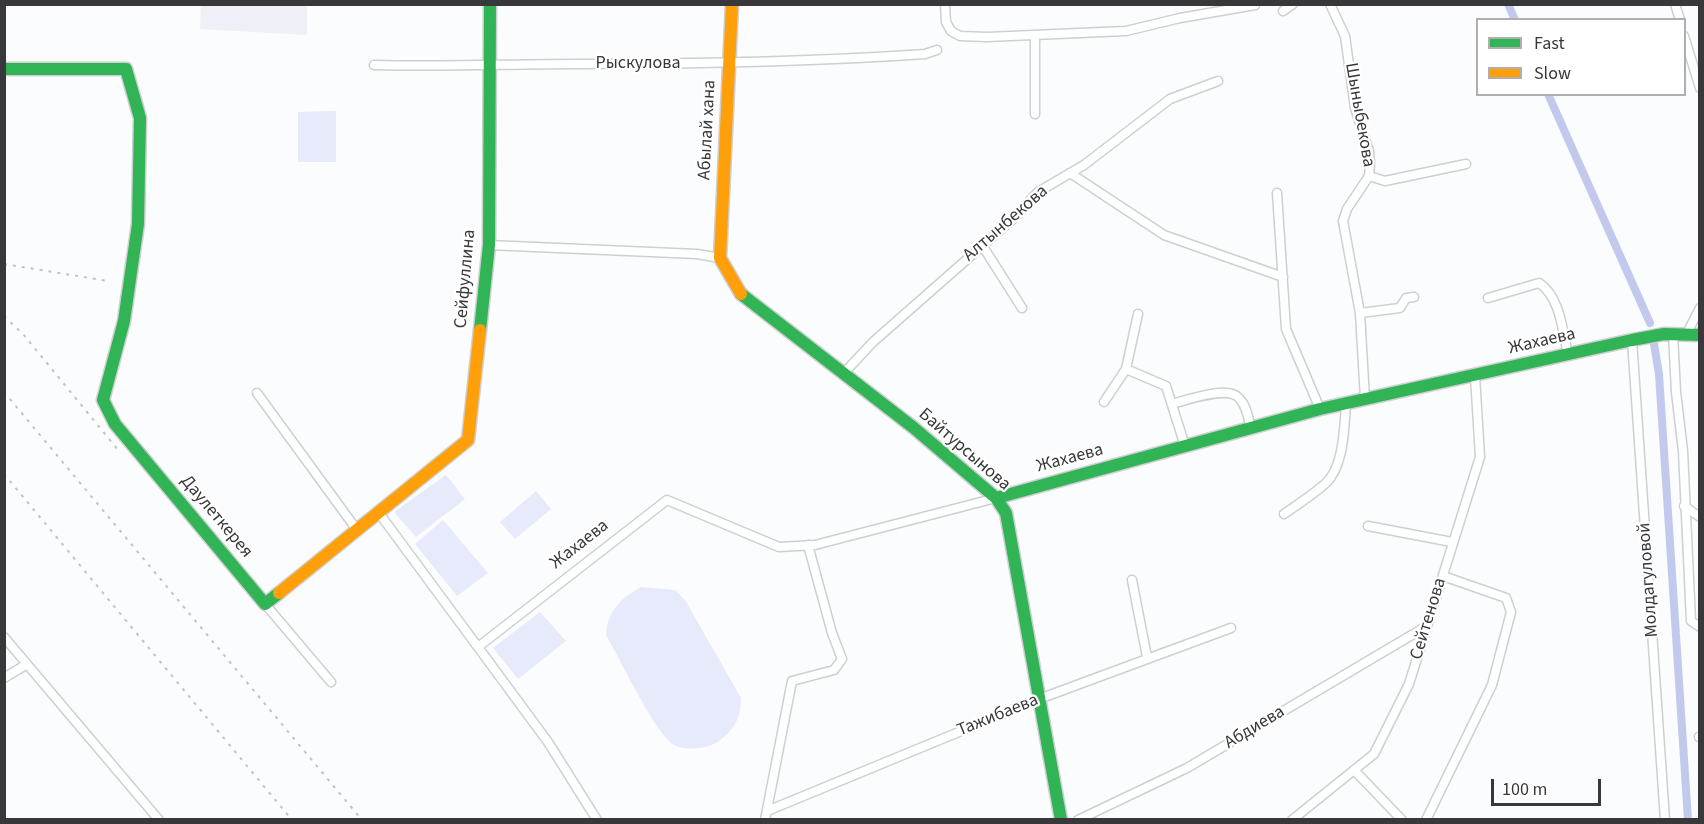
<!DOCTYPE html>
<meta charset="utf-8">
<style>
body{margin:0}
#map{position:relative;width:1704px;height:824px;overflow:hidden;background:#fbfcfd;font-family:"Source Sans 3",sans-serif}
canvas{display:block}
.frame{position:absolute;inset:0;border:6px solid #38383a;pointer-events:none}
.legend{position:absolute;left:1476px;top:18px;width:210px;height:78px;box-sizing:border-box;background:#fff;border:2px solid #afafb0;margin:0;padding:8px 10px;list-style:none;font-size:18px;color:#38383a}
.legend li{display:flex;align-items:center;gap:12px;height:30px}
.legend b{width:30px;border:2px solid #afafb0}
.scale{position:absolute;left:1491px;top:779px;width:110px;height:27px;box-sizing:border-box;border:3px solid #38383a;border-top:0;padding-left:8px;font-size:18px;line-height:21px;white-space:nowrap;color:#38383a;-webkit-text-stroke:4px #fff;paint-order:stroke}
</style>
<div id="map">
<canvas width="1704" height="824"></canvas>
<div class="frame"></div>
<ul class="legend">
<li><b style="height:8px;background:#30b455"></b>Fast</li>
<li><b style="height:8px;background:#ff9f0a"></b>Slow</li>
</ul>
<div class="scale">100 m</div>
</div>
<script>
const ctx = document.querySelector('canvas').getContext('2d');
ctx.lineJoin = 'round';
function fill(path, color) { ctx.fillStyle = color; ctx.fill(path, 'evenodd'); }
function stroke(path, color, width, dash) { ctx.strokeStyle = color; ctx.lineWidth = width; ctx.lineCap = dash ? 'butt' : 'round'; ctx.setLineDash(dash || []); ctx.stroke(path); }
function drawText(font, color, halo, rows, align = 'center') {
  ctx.font = font + ' "Source Sans 3",sans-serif'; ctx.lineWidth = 4.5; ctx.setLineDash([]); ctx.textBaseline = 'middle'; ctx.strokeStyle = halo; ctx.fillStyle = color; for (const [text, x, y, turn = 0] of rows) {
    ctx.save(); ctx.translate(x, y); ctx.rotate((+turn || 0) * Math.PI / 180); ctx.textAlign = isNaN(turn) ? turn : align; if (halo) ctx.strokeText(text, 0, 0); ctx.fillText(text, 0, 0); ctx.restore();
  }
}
fill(new Path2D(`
 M 201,5 L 307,5 L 307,35 L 200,29 Z`), '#eff0f7');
fill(new Path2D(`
 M 336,111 L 336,162 L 298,162 L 298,112 Z
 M 446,475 L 465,499 L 416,537 L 394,512 Z
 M 536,491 L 551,509 L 515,539 L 500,522 Z
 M 443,520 L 488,573 L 457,596 L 415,544 Z
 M 641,587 L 675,590 L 685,600 L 741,698 C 741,717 735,729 719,741 C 709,749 682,752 671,743 C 651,725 621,661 606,635 C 608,610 620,599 641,587 Z
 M 540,612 L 566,641 L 518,679 L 493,648 Z`), '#e6eafa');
stroke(new Path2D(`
 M 1508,4 L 1515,20
 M 1548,94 L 1650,323
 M 1654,344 L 1659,374 L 1688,820`), '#c2c9ed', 8);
const street = new Path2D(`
 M 945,4 L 946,22 L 951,31 L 960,36 L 987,37 L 1126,31 L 1180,18 L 1255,5
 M 1330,4 L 1345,36 L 1355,108 L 1369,151 L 1370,164 L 1369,176 L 1347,209 L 1343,221 L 1360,313 L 1365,399
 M 1675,4 L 1680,20
 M 1283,11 L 1293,4
 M 1035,36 L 1035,114
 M 1684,36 L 1700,88
 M 374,65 C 443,67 511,64 579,64 C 695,64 810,62 925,54 L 937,50
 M 1070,173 L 1164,235 L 1283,277
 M 1369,176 L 1385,181 L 1466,164
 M 1277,193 L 1286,329 L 1320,409
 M 489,245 L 697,254 L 720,258
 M 982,245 L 1022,308
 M 1488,298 L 1539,283 C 1560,296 1563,332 1568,355
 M 1360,313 L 1400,308 L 1406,298 L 1414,297
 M 1687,333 L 1700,308
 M 1673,334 L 1676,392 L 1683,451 L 1691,621 L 1700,627
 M 1632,340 L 1665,820
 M 1126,369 L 1138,314
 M 843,374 L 873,342 L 1014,218 L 1038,192 L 1084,165 L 1170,99 L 1218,81
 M 257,393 L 357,530
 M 1104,402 L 1126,369 L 1166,386 L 1185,446
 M 1172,404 C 1187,400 1228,385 1239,398 C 1247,406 1248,418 1251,428
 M 1684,506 L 1700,517
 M 379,513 L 548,742 L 597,820
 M 1284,514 C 1298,504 1314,494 1326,483 C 1344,466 1344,428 1346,405
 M 1368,526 L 1452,542
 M 1132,580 L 1147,657
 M 265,604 L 331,682
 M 4,637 L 159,820
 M 478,647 L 667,500 L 779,547 L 815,545 L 996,498
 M 4,678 L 27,664
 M 1699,737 L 1700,737
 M 1354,770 L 1402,820
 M 767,811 L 1039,699 L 1231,628
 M 765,820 L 792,681 L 834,670 L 842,659 L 832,633 L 808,545
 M 1078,820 L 1187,768 L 1427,626
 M 1292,820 L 1374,754 L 1409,684 L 1480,457 L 1475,376
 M 1426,820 L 1492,685 L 1511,612 L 1506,598 L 1443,576`);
const fast = new Path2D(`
 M 4,69 L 126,69 L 140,118 L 138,224 L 124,321 L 103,400 L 115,424 L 265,604 L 279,593
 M 741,294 L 914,428 L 996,498 L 1006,513 L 1061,820
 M 480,330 L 489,245 L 490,4
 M 996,498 L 1320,409 L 1632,340 L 1664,334 L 1700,335`);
const slow = new Path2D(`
 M 732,4 L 720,258 L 741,294
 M 279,593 L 468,440 L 480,330`);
stroke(street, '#cecfd0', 11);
stroke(fast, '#cecfd0', 15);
stroke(slow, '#cecfd0', 15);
stroke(street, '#feffff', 8);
stroke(fast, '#30b455', 12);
stroke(slow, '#ff9f0a', 12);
stroke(new Path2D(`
 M 4,264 L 108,281
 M 4,316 L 23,334 L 119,451
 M 4,392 L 362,820
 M 4,474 L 292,820`), '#c2c2c3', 2, [3, 6]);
drawText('18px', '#38383a', '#fff', [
 ["Рыскулова",638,64],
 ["Шыныбекова",1359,115,80],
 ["Абылай хана",708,130,-87],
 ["Алтынбекова",1006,224,-41],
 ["Сейфуллина",466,279,-85],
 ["Жахаева",1542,342,-13],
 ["Байтурсынова",964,450,41],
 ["Жахаева",1070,459,-15],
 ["Даулеткерея",216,517,50],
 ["Жахаева",580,545,-38],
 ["Молдагуловой",1649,580,-94],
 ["Сейтенова",1429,619,-73],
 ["Тажибаева",998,716,-22],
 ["Абдиева",1255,728,-31]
]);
</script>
